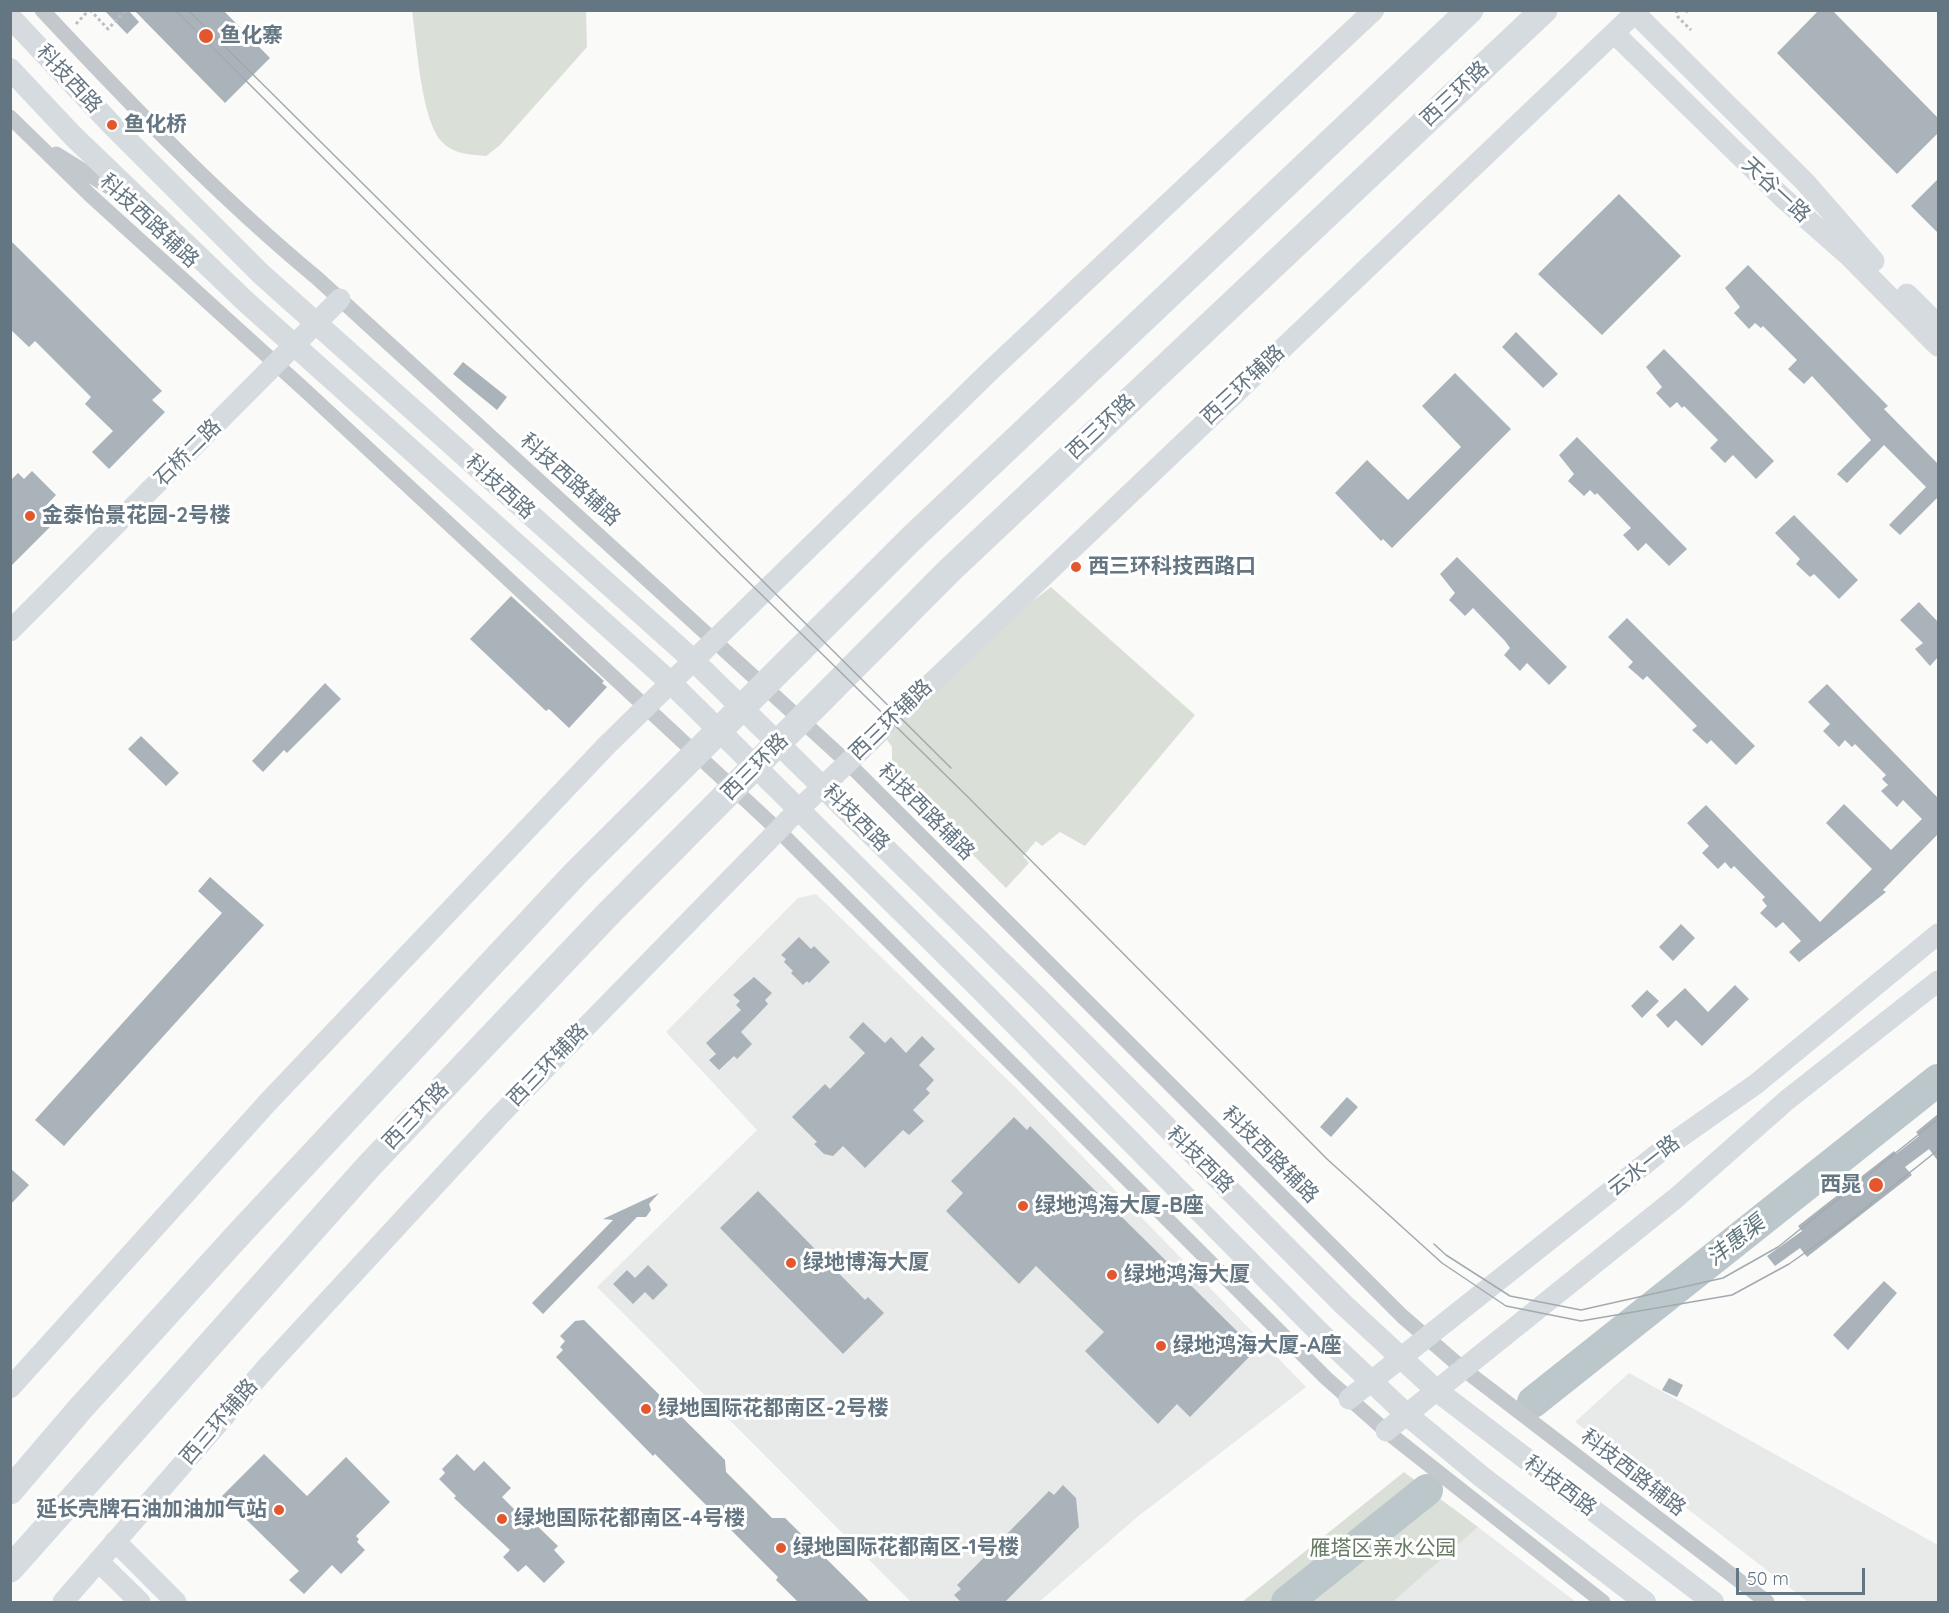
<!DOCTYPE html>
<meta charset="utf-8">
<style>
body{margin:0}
#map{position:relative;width:1949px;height:1613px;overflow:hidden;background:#fafaf8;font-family:Quicksand,sans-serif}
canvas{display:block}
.frame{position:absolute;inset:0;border:12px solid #657683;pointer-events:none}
.scale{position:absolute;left:1736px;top:1568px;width:129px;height:27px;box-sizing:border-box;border:3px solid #657683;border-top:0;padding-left:8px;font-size:18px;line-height:21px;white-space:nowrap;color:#657683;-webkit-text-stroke:4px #fff;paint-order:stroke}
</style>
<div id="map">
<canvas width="1949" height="1613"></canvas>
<div class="frame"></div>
<div class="scale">50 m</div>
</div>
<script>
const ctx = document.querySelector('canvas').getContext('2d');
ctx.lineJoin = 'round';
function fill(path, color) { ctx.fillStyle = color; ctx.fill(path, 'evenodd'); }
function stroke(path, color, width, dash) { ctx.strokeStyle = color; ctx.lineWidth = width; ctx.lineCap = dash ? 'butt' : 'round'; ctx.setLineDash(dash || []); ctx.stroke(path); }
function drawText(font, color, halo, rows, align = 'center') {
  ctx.font = font + ' Quicksand,"Noto Sans SC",sans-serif'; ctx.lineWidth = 6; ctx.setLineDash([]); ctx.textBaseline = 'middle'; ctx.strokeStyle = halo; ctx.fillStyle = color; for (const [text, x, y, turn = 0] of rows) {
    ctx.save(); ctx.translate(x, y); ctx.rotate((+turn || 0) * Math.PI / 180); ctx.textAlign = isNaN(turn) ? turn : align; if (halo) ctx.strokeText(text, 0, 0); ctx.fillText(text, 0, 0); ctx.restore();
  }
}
fill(new Path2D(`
 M 816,894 L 1016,1088 L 1306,1387 L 1136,1518 L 1039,1602 L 911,1602 L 597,1287 L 757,1130 L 666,1032 L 798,898 Z
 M 1629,1373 L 1938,1545 L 1938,1602 L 1808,1602 L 1575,1422 Z
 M 1478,1527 L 1576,1602 L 1393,1602 Z`), '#e8e9e9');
fill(new Path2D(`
 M 412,11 L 586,11 L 587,47 L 499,146 L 486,156 C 471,155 454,154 443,143 C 421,122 417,43 412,11 Z
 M 1051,587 L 1195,715 L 1085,846 L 1060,832 L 1042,846 L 1036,841 L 1023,856 L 1029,863 L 1006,888 L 899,781 L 892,766 L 892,747 L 887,740 L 1013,616 Z
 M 1404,1472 L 1478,1527 L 1393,1602 L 1242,1602 Z`), '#dadfd7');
stroke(new Path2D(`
 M 1533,1402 L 1938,1080
 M 1287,1602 L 1427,1490`), '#bbc7cb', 32);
fill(new Path2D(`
 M 104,10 L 128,10 L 139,22 L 127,34 Z
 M 134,10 L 223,10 L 270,58 L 225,103 Z
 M 1819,10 L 1832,10 L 1938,118 L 1938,133 L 1897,174 L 1777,53 Z
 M 1938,179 L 1938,233 L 1911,206 Z
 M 1619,194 L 1681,256 L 1602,335 L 1538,274 Z
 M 10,240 L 162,391 L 152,400 L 165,412 L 109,469 L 92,452 L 113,431 L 85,404 L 91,397 L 35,341 L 29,347 L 10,329 Z
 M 1748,265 L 1888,406 L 1884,409 L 1938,464 L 1938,500 L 1937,498 L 1900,535 L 1889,525 L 1926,487 L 1884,445 L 1847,483 L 1837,474 L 1871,440 L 1812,376 L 1804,384 L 1788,369 L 1797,360 L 1763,326 L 1761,328 L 1755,323 L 1749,329 L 1734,313 L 1740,307 L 1725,288 Z
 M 1516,332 L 1558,374 L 1543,388 L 1502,347 Z
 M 1664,349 L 1774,461 L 1756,479 L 1733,455 L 1725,463 L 1710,448 L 1718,440 L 1684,406 L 1682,408 L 1677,402 L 1670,408 L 1656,393 L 1662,387 L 1646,367 Z
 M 463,362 L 507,397 L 497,410 L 453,374 Z
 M 1455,373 L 1511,429 L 1392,548 L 1383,539 L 1381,541 L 1335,493 L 1367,460 L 1408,500 L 1461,447 L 1422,406 Z
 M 1577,437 L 1687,549 L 1669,566 L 1646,543 L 1638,551 L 1623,535 L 1631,528 L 1597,493 L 1595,495 L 1590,490 L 1584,496 L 1568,481 L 1574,474 L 1559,455 Z
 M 32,471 L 56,495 L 42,510 L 55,522 L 10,567 L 10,481 L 18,473 L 24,479 Z
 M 1794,515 L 1858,580 L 1839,599 L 1814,574 L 1810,577 L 1796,564 L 1800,559 L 1775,533 Z
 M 1457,557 L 1567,667 L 1549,685 L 1527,663 L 1520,671 L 1504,655 L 1510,648 L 1505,641 L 1473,608 L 1465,616 L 1449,600 L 1455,593 L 1440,574 Z
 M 511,596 L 604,681 L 602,683 L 607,687 L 569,728 L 549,709 L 546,711 L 470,639 Z
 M 1919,602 L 1938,622 L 1938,657 L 1930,666 L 1915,649 L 1923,643 L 1900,620 Z
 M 1627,618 L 1755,746 L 1736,765 L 1711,740 L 1707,744 L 1692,730 L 1697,726 L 1647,676 L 1643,680 L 1628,667 L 1633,662 L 1608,637 Z
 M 325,683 L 341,699 L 287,753 L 284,750 L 263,772 L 252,761 Z
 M 1827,684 L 1938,798 L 1938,834 L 1883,890 L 1886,892 L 1799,962 L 1789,952 L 1801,941 L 1783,922 L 1776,928 L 1760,913 L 1767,906 L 1762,900 L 1765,897 L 1734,866 L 1731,869 L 1725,862 L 1718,869 L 1702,853 L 1709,846 L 1687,823 L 1706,805 L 1820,922 L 1872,869 L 1826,823 L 1844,804 L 1891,850 L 1922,819 L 1903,800 L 1897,807 L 1881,791 L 1888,785 L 1882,779 L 1886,775 L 1855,744 L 1852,747 L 1845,740 L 1839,747 L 1823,731 L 1830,724 L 1808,702 Z
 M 141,736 L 179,773 L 166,786 L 128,749 Z
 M 210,877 L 264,925 L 64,1146 L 35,1120 L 222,913 L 198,891 Z
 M 1681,924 L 1695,938 L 1673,961 L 1659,947 Z
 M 799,937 L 811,949 L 814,946 L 830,962 L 809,983 L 807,981 L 803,985 L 791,973 L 793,971 L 784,962 L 786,959 L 781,955 Z
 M 754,977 L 772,993 L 765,1000 L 768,1004 L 741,1032 L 752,1044 L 737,1059 L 734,1056 L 719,1070 L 709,1060 L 716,1054 L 706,1043 L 741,1010 L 736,1005 L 740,1001 L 733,995 Z
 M 1735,985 L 1749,999 L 1702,1046 L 1676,1020 L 1668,1028 L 1656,1015 L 1685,988 L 1708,1012 Z
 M 1647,990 L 1659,1001 L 1642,1018 L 1631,1006 Z
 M 863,1022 L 885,1043 L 891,1037 L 906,1053 L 922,1036 L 935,1049 L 919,1065 L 934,1080 L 926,1089 L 930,1093 L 913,1110 L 924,1121 L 909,1135 L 903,1130 L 865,1168 L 843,1146 L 833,1156 L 824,1154 L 814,1144 L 817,1142 L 792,1117 L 825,1084 L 830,1089 L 865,1053 L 849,1037 Z
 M 1347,1097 L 1358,1107 L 1331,1137 L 1320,1127 Z
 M 1938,1114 L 1938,1161 L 1929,1149 L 1905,1167 L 1912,1175 L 1807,1257 L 1800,1248 L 1775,1266 L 1767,1256 L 1802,1231 L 1798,1226 L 1894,1151 L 1896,1154 L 1919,1136 L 1916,1132 Z
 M 1014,1117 L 1027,1130 L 1030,1126 L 1251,1345 L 1247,1350 L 1251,1355 L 1190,1417 L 1177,1404 L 1158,1424 L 1085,1351 L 1104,1332 L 1036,1266 L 1019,1284 L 946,1211 L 963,1193 L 951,1181 Z
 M 10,1168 L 29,1185 L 10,1205 Z
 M 758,1191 L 865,1300 L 868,1297 L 884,1313 L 843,1354 L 720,1228 Z
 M 659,1193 L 649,1204 L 651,1210 L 646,1217 L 637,1217 L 543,1314 L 532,1303 L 613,1220 L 603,1219 Z
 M 648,1265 L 668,1285 L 653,1300 L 645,1292 L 633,1304 L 613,1284 L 627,1270 L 635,1278 Z
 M 1884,1281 L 1897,1293 L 1848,1350 L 1833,1335 Z
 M 584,1320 L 725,1460 L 726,1472 L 772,1518 L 785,1518 L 870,1602 L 798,1602 L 776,1580 L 778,1577 L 655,1454 L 653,1456 L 556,1357 L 563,1350 L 560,1347 L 565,1341 L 560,1336 L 575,1321 Z
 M 1669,1378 L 1683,1385 L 1677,1397 L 1662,1390 Z
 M 264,1454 L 307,1496 L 346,1457 L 390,1502 L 356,1536 L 359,1539 L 357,1542 L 365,1550 L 341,1574 L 332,1565 L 304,1594 L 289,1580 L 299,1571 L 222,1496 Z
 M 457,1454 L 474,1471 L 484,1461 L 511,1488 L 502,1497 L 526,1521 L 529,1518 L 558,1546 L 554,1550 L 565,1562 L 544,1583 L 526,1565 L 518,1572 L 503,1557 L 510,1550 L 454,1498 L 456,1496 L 439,1479 L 445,1473 L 442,1469 Z
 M 1063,1485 L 1076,1498 L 1079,1527 L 1005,1602 L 961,1602 L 954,1595 L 961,1589 L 957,1585 L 1049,1491 L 1054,1495 Z`), '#aab3b9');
stroke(new Path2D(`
 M 90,10 L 108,29 L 126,10
 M 1676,10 L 1678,17 L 1691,30
 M 1686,10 L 1688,13 L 1691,10
 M 76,24 L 89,10`), '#bbbfc2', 3, [3, 3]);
stroke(new Path2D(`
 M 42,10 C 130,104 218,196 317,278 L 847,762 L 1402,1316 L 1462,1368 L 1767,1602
 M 10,117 L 90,195 L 307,392 L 778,830 L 1326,1378 L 1386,1431 L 1603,1602
 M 56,154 L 127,198`), '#c3c8cc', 15);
stroke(new Path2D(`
 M 1635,13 L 1805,182 L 1874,261
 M 1614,33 L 1782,197 L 1849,256 L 1938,346
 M 1907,294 L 1938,325
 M 10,631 L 340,299
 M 10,1388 L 269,1101 L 607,745 L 990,371 L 1374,10
 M 1349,1399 L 1665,1148 L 1756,1084 L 1938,934
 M 1386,1431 L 1676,1198 L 1787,1100 L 1938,981
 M 115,1541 L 176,1602
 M 98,1561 L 140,1602
 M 63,1602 L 267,1367 L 498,1117 L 798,810 L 1638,10`), '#d6dbdf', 21);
stroke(new Path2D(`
 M 10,17 L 112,125 L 260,273 L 693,660 L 1036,996 L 1344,1305 L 1436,1390 L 1713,1602
 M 10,69 L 73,136 L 245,301 L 670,682 L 977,986 L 1318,1331 L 1406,1414 L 1482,1477 L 1645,1602`), '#d6dbdf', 22);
stroke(new Path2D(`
 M 10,1491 L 80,1409 L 239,1234 L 575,874 L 912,538 L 1470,10
 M 10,1569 L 368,1167 L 609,913 L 950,570 L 1544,10`), '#d6dbdf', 27);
stroke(new Path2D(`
 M 175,10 L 720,554 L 967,796 L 1327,1159 L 1442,1263 L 1506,1306 L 1581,1321 L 1732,1295 L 1789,1264 L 1843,1226 L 1938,1150
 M 188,10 L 951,768
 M 1434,1244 L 1446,1255 L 1510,1296 L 1581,1310 L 1723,1278 L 1778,1247 L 1938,1119`), '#a2aab0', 1.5);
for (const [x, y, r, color] of [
 [206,36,8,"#e4572e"],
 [112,125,6,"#e4572e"],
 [30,516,6,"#e4572e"],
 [1076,567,6,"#e4572e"],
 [1876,1185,8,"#e4572e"],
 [1023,1206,6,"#e4572e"],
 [791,1263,6,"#e4572e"],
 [1112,1275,6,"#e4572e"],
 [1161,1346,6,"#e4572e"],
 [646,1409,6,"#e4572e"],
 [279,1510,6,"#e4572e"],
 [502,1519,6,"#e4572e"],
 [781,1548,6,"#e4572e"]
]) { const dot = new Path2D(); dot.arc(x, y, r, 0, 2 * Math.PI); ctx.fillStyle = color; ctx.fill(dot); stroke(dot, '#fff', 2); }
drawText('bold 21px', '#657683', '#fff', [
 ["鱼化寨",220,36],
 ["鱼化桥",124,125],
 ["金泰怡景花园-2号楼",42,516],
 ["西三环科技西路口",1088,567],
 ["西晁",1862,1185,"right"],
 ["绿地鸿海大厦-B座",1035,1206],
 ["绿地博海大厦",803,1263],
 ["绿地鸿海大厦",1124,1275],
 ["绿地鸿海大厦-A座",1173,1346],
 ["绿地国际花都南区-2号楼",658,1409],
 ["延长壳牌石油加油加气站",267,1510,"right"],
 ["绿地国际花都南区-4号楼",514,1519],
 ["绿地国际花都南区-1号楼",793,1548]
], 'left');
drawText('21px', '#657683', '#fff', [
 ["科技西路",69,79,47],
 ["西三环路",1455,94,-43],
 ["天谷一路",1776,190,43],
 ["科技西路辅路",149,221,43],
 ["西三环辅路",1243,385,-43],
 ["西三环路",1101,427,-43],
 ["石桥二路",188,453,-45],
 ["科技西路辅路",570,480,42],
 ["科技西路",500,487,42],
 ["西三环辅路",891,720,-44],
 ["西三环路",755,767,-45],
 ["科技西路辅路",926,812,45],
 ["科技西路",856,818,45],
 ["西三环辅路",548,1065,-46],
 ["西三环路",416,1116,-46],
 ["科技西路辅路",1270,1155,45],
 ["科技西路",1200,1160,45],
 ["云水一路",1644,1166,-38],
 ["西三环辅路",219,1422,-49],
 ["科技西路辅路",1633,1473,38],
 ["科技西路",1560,1486,37]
]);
drawText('21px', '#687a64', '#fff', [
 ["雁塔区亲水公园",1383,1549]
]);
drawText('italic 22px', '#60757c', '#fff', [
 ["沣惠渠",1736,1241,-38]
]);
</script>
